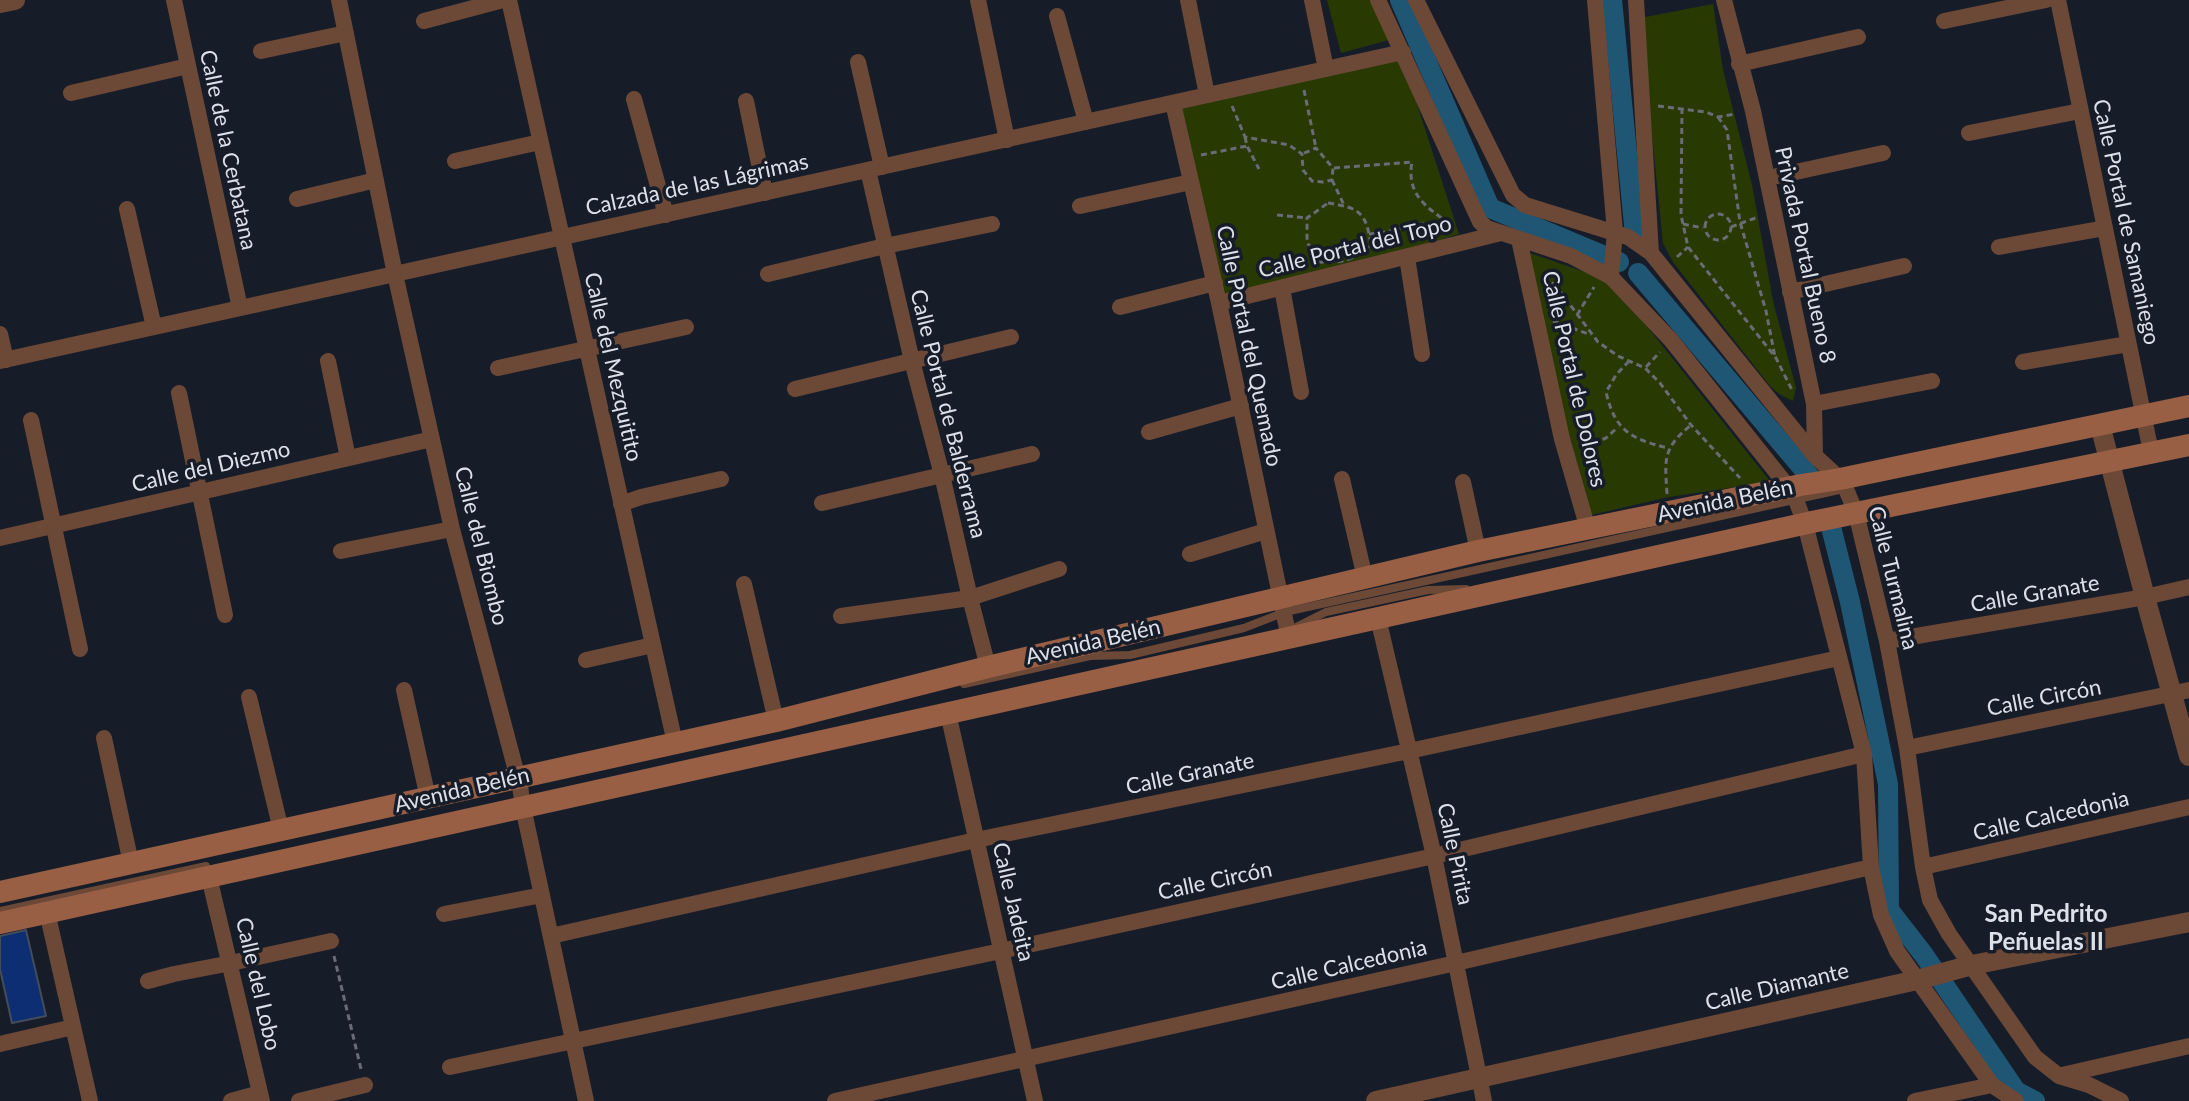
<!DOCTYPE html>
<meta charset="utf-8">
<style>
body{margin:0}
canvas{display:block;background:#161d29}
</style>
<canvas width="2189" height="1101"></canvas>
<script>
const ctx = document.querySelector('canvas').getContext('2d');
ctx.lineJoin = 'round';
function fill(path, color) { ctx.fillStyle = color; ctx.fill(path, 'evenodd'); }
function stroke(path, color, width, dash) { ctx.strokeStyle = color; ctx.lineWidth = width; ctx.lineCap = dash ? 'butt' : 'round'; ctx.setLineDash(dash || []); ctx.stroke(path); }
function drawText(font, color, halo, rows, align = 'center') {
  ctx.font = font + ' Lato,sans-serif'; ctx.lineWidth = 7; ctx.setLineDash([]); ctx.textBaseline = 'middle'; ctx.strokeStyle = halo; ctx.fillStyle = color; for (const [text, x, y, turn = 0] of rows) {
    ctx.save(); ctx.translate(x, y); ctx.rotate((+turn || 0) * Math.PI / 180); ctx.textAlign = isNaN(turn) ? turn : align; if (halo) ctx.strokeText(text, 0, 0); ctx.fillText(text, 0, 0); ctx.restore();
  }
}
fill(new Path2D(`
 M 1327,0 L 1370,0 L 1389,40 L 1341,53 Z
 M 1713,4 L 1723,70 L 1752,185 L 1773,301 L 1796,388 L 1793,401 L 1779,394 L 1770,386 L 1673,262 L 1663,243 L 1640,18 Z
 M 1402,58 L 1459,234 L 1392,255 L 1214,297 L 1174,109 Z
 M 1527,252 L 1611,281 L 1769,480 L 1749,485 L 1669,497 L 1591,515 L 1571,446 Z`), '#283902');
stroke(new Path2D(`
 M 1400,0 L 1490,208 L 1619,262
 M 1612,0 L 1635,235
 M 1638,273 L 1811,478
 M 1831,527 L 1850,602 L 1888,784 L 1889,910 L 1924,955 L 2016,1091 L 2035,1101`), '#1f5674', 20);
const building = new Path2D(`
 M 26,930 L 46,1016 L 12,1023 L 0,969 L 0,936 Z`);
fill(building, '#0e2e73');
stroke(building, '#444c5a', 2);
stroke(new Path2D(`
 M 1304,90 L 1316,148
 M 1232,106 L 1245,137 L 1289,145 L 1302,154 L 1303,170 L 1312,181 L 1323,182 L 1332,180 L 1333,168 L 1316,148 L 1302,154
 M 1658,106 L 1706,112 L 1718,117 L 1736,114
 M 1682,108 L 1681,215 L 1688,247 L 1776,358 L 1793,392
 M 1718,117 L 1727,130 L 1740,222 L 1766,311 L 1775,357
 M 1245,137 L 1247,146 L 1259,169
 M 1201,155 L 1247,146
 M 1334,168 L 1412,162 C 1406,195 1427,208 1452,225
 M 1332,180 L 1344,205
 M 1328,203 C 1360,208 1366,212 1371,245 C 1350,261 1345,263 1319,262 L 1307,242 L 1307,218 Z
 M1705 227a13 13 0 1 1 26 0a13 13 0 1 1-26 0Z
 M 1277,215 L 1307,218
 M 1683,224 L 1703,228
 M 1731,227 L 1758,217
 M 1369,234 C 1387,233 1397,229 1413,225 C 1426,223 1439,224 1452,225
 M 1677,257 L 1688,247
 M 1545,275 L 1562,294 L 1598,342 L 1618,356 L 1645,368 L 1660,383 L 1691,425 L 1740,478
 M 1577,315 L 1594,287
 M 1553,321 L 1591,335
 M 1629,361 L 1616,375 L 1606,392 C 1615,431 1631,439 1668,448
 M 1646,367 L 1660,352
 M 1584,447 L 1606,438 L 1618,427
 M 1667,494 C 1665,459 1662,449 1691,425
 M 334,956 L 361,1069`), '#676c77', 3, [6, 4]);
stroke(new Path2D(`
 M 1294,628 L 1326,612 L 1428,590 L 1466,589
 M 964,684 L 1090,656 L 1130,655 L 1244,628 L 1285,612 L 1848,488
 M 0,911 L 206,866`), '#6c4837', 8);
stroke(new Path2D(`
 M 174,0 L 240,308
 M 339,0 L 395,274 L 452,529 L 520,786 L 523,807 L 586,1101
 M 509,0 L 675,743
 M 978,0 L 1007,140
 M 1188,0 L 1207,95
 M 1312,0 L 1326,69
 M 1378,0 L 1480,222 L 1487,228 L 1571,256 L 1611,277 L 1671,340 L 1789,488 L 1796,500 L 1805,524 L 1864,754 L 1871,867 L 1881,915 L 1897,951 L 1992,1085 L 2016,1101
 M 1416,0 L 1513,195 L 1525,205 L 1628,237 L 1651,253
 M 1595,0 L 1615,232 L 1611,277
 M 1636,0 L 1651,253 L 1815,456 L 1840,479 L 1846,489 L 1856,513 L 1887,641 L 1907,748 L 1923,867 L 1930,900 L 1949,934 L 2035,1057 L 2059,1076 L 2089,1085 L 2121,1101
 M 1724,0 L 1753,111 L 1814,404 L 1815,456
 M 2058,0 L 2151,452
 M 1057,16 L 1086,122
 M 424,21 L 503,0
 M 1944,21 L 2046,0
 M 261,51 L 346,33
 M 858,62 L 882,167
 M 1739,64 L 1858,37
 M 71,93 L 188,66
 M 634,99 L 666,215
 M 746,101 L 765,193
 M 1173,103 L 1219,303 L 1289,638
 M 1969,133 L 2080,111
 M 455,161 L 540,142
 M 868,170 L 912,361 L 942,475 L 970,598 L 988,667
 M 1768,178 L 1883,153
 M 297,199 L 376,180
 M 1080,206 L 1191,182
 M 127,209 L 154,327
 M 1519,239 L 1562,439 L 1588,529
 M 1999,247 L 2105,228
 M 1407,257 L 1422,354
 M 768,274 L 885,246 L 992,224
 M 1282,288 L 1301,392
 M 1790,292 L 1904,266
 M 1219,303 L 1501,233
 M 1120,307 L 1215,283
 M 0,334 L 6,360
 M 0,361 L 1403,52
 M 328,361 L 348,458
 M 2023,362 L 2128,344
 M 498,368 L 686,327
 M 795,389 L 1011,337
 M 179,393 L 225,615
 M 1814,404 L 1932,381
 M 31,420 L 80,649
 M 1149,432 L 1241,406
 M 1342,479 L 1365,578
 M 1463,482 L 1478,551
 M 822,503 L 1032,454
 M 621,504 L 641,497 L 721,479
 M 0,538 L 432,439
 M 341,551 L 452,529
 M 1190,554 L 1266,531
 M 744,584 L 776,721
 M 841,616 L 970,598 L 1059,569
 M 1378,618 L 1434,856 L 1484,1101
 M 1887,641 L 2145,597 L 2189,587
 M 586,660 L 653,645
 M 404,690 L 428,798
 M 249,697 L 281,830
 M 948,713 L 1035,1101
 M 104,738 L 131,863
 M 1907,748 L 2189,690
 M 1923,867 L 2189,807
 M 209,877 L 262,1101
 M 47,912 L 90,1101
 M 444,914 L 542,895
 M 551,936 L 976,840 L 1409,751 L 1839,658
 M 148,981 L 174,974 L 231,963 L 331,941
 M 0,1044 L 73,1027
 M 450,1067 L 1001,951 L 1434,856 L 1864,754
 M 2062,1075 L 2189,1046
 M 231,1101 L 260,1093
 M 299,1101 L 365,1085
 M 835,1101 L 1456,963 L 1871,867
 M 1915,1101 L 1992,1085`), '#6c4837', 16);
stroke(new Path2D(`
 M 0,3 L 15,0
 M 2100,425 L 2145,597 L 2189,756
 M 1376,1101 L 1917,980 L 1972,965 L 2189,922`), '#6c4837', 20);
stroke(new Path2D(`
 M 0,892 L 776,721 L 988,667 L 1478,551 L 1801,485 L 1840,479 L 2189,406
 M 0,923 L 1812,522 L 2189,445`), '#985f44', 22);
drawText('22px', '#dce0e9', '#161d29', [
 ["Calle de la Cerbatana",228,150,78],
 ["Calzada de las Lágrimas",697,185,-12],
 ["Calle Portal de Samaniego",2126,222,78],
 ["Calle Portal del Topo",1355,247,-14],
 ["Privada Portal Bueno 8",1805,255,78],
 ["Calle Portal del Quemado",1249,346,78],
 ["Calle del Mezquitito",613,367,77],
 ["Calle Portal de Dolores",1574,379,77],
 ["Calle Portal de Balderrama",948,414,76],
 ["Calle del Diezmo",211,467,-13],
 ["Avenida Belén",1725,501,-12],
 ["Calle del Biombo",481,546,76],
 ["Calle Turmalina",1893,578,76],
 ["Calle Granate",2035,594,-10],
 ["Avenida Belén",1093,642,-13],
 ["Calle Circón",2044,698,-11],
 ["Calle Granate",1190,774,-12],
 ["Avenida Belén",462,790,-13],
 ["Calle Calcedonia",2051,816,-13],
 ["Calle Pirita",1455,854,78],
 ["Calle Circón",1215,881,-12],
 ["Calle Jadeita",1013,902,77],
 ["Calle Calcedonia",1349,965,-13],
 ["Calle del Lobo",258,984,77],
 ["Calle Diamante",1777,987,-13]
]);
drawText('bold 24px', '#dce0e9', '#161d29', [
 ["San Pedrito",2046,914],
 ["Peñuelas II",2046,942]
]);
</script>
